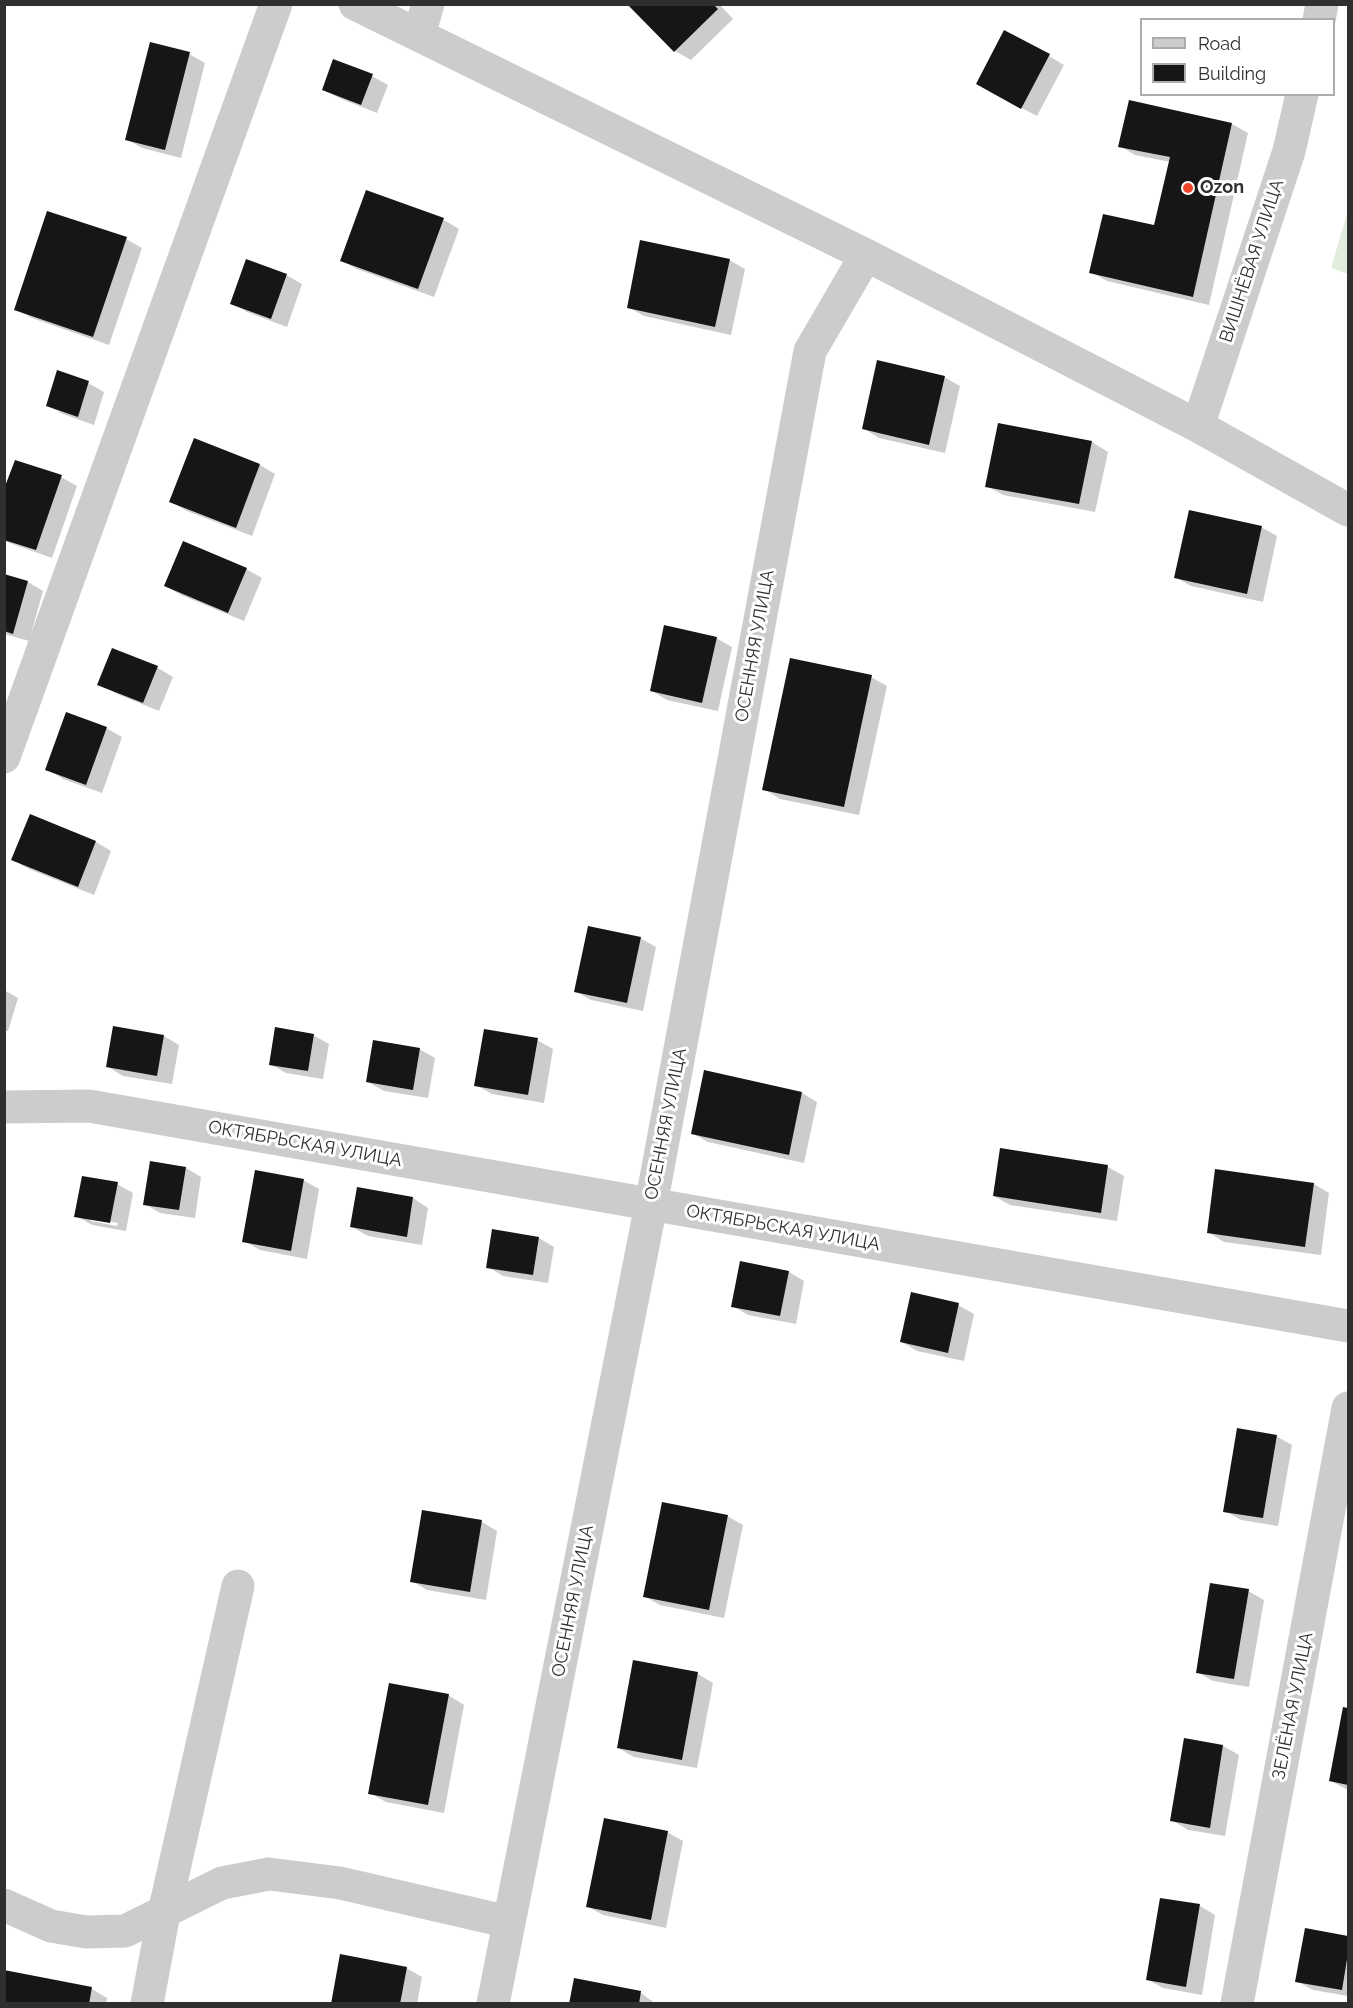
<!DOCTYPE html>
<meta charset="utf-8">
<style>
body{margin:0}
#map{position:relative;width:1353px;height:2008px;overflow:hidden;background:#fff;font-family:Raleway,sans-serif}
canvas{display:block}
.frame{position:absolute;inset:0;border:6px solid #2f2f2f;pointer-events:none}
.legend{position:absolute;left:1140px;top:18px;width:195px;height:78px;box-sizing:border-box;background:#fff;border:2px solid #acacac;margin:0;padding:8px 10px;list-style:none;font-size:18px;color:#2f2f2f}
.legend li{display:flex;align-items:center;gap:12px;height:30px}
.legend b{width:30px;border:2px solid #acacac}
</style>
<div id="map">
<canvas width="1353" height="2008"></canvas>
<div class="frame"></div>
<ul class="legend">
<li><b style="height:8px;background:#ccc"></b>Road</li>
<li><b style="height:16px;background:#161616"></b>Building</li>
</ul>
</div>
<script>
const ctx = document.querySelector('canvas').getContext('2d');
ctx.lineJoin = 'round';
function fill(path, color) { ctx.fillStyle = color; ctx.fill(path, 'evenodd'); }
function stroke(path, color, width, dash) { ctx.strokeStyle = color; ctx.lineWidth = width; ctx.lineCap = dash ? 'butt' : 'round'; ctx.setLineDash(dash || []); ctx.stroke(path); }
function drawText(font, color, halo, rows, align = 'center') {
  ctx.font = font + ' Raleway,sans-serif'; ctx.lineWidth = 6; ctx.setLineDash([]); ctx.textBaseline = 'middle'; ctx.strokeStyle = halo; ctx.fillStyle = color; for (const [text, x, y, turn = 0] of rows) {
    ctx.save(); ctx.translate(x, y); ctx.rotate((+turn || 0) * Math.PI / 180); ctx.textAlign = isNaN(turn) ? turn : align; if (halo) ctx.strokeText(text, 0, 0); ctx.fillText(text, 0, 0); ctx.restore();
  }
}
fill(new Path2D(`
 M 1348,210 L 1348,274 L 1331,268 Z`), '#e2eddd');
fill(new Path2D(`
 M 629,4 L 719,4 L 733,19 L 691,60 L 675,51 Z
 M 189,54 L 205,63 L 181,158 L 142,148 L 126,139 Z
 M 1049,56 L 1064,65 L 1037,116 L 993,93 Z
 M 372,76 L 388,85 L 377,113 L 339,98 L 323,89 Z
 M 1130,102 L 1232,124 L 1248,133 L 1209,305 L 1107,281 L 1091,272 L 1155,227 L 1170,162 L 1135,155 L 1120,146 Z
 M 367,192 L 444,220 L 459,229 L 434,297 L 357,269 L 341,260 Z
 M 126,239 L 142,248 L 109,345 L 32,318 L 16,309 Z
 M 729,260 L 745,269 L 731,335 L 644,316 L 628,307 Z
 M 286,275 L 302,284 L 287,327 L 247,312 L 232,303 Z
 M 944,377 L 960,386 L 945,453 L 879,438 L 863,428 Z
 M 88,383 L 104,392 L 94,425 L 63,414 L 47,405 Z
 M 999,425 L 1092,442 L 1108,452 L 1095,512 L 1003,495 L 987,486 Z
 M 260,465 L 275,474 L 252,536 L 187,511 L 171,502 Z
 M 61,477 L 77,486 L 52,558 L 4,541 L 4,494 Z
 M 1261,527 L 1277,536 L 1263,602 L 1191,586 L 1175,577 Z
 M 246,569 L 262,578 L 244,621 L 181,595 L 166,586 Z
 M 4,576 L 28,582 L 43,591 L 29,641 L 4,634 Z
 M 716,638 L 732,647 L 718,711 L 667,700 L 652,691 Z
 M 113,650 L 158,668 L 173,677 L 159,711 L 115,693 L 99,684 Z
 M 871,677 L 887,686 L 859,815 L 780,799 L 764,789 Z
 M 106,728 L 122,737 L 102,793 L 63,779 L 47,769 Z
 M 31,816 L 96,842 L 111,851 L 94,895 L 29,869 L 13,860 Z
 M 640,938 L 656,947 L 643,1011 L 591,1000 L 575,991 Z
 M 4,990 L 18,998 L 8,1031 L 4,1030 Z
 M 313,1035 L 329,1044 L 323,1079 L 286,1073 L 270,1064 Z
 M 164,1036 L 179,1045 L 172,1084 L 123,1076 L 108,1067 Z
 M 537,1040 L 553,1049 L 544,1103 L 492,1094 L 476,1085 Z
 M 419,1049 L 435,1058 L 428,1098 L 384,1091 L 368,1082 Z
 M 802,1093 L 817,1102 L 804,1163 L 708,1142 L 692,1133 Z
 M 1001,1150 L 1108,1167 L 1124,1176 L 1117,1221 L 1010,1205 L 994,1196 Z
 M 186,1168 L 201,1177 L 195,1218 L 160,1213 L 145,1204 Z
 M 303,1180 L 319,1189 L 307,1259 L 260,1250 L 244,1241 Z
 M 117,1184 L 133,1193 L 126,1231 L 92,1225 L 76,1216 ZM 91,1218 L 118,1223 L 117,1226 L 91,1221 Z
 M 1314,1184 L 1329,1193 L 1321,1255 L 1224,1242 L 1208,1232 Z
 M 413,1198 L 428,1208 L 422,1245 L 368,1236 L 352,1227 Z
 M 539,1238 L 554,1247 L 548,1283 L 503,1276 L 488,1267 Z
 M 741,1263 L 789,1272 L 804,1281 L 796,1324 L 748,1315 L 733,1306 Z
 M 958,1305 L 974,1314 L 964,1361 L 917,1351 L 902,1342 Z
 M 1276,1436 L 1292,1445 L 1278,1526 L 1241,1520 L 1225,1511 Z
 M 727,1516 L 743,1525 L 724,1618 L 660,1605 L 644,1596 Z
 M 482,1522 L 497,1531 L 486,1600 L 427,1590 L 412,1581 Z
 M 1248,1591 L 1264,1600 L 1249,1687 L 1213,1681 L 1197,1672 Z
 M 698,1674 L 713,1683 L 697,1768 L 634,1757 L 618,1748 Z
 M 448,1695 L 464,1705 L 444,1813 L 386,1802 L 370,1793 Z
 M 1344,1709 L 1348,1710 L 1348,1790 L 1331,1781 Z
 M 1185,1740 L 1223,1746 L 1239,1755 L 1225,1836 L 1188,1830 L 1172,1820 Z
 M 667,1832 L 683,1841 L 666,1928 L 603,1915 L 587,1906 Z
 M 1200,1906 L 1215,1915 L 1202,1995 L 1163,1988 L 1147,1979 Z
 M 1306,1930 L 1348,1937 L 1348,1996 L 1313,1990 L 1297,1981 Z
 M 406,1968 L 422,1977 L 417,2004 L 332,2004 Z
 M 575,1980 L 641,1993 L 656,2004 L 570,2004 Z
 M 92,1989 L 107,1998 L 106,2004 L 4,2004 Z`), '#0003');
fill(new Path2D(`
 M 627,4 L 713,4 L 718,9 L 674,52 Z
 M 1004,30 L 1050,54 L 1021,109 L 976,84 Z
 M 150,42 L 190,52 L 165,150 L 125,140 Z
 M 333,59 L 373,74 L 361,105 L 322,90 Z
 M 1129,100 L 1232,123 L 1193,297 L 1089,273 L 1103,214 L 1154,225 L 1170,157 L 1118,147 Z
 M 366,190 L 444,218 L 418,289 L 340,261 Z
 M 47,211 L 127,237 L 93,337 L 14,310 Z
 M 640,240 L 730,259 L 715,327 L 627,308 Z
 M 246,259 L 287,274 L 271,319 L 230,304 Z
 M 877,360 L 945,376 L 929,445 L 862,429 Z
 M 57,370 L 89,381 L 78,417 L 46,406 Z
 M 998,423 L 1092,441 L 1079,504 L 985,487 Z
 M 194,438 L 260,464 L 236,528 L 169,502 Z
 M 15,460 L 62,475 L 36,550 L 4,540 L 4,489 Z
 M 1189,510 L 1262,526 L 1247,594 L 1174,578 Z
 M 183,541 L 247,568 L 228,613 L 164,586 Z
 M 4,574 L 28,581 L 13,634 L 4,631 Z
 M 664,625 L 717,637 L 702,703 L 650,691 Z
 M 112,648 L 158,666 L 143,703 L 97,685 Z
 M 790,658 L 872,675 L 844,807 L 762,790 Z
 M 66,712 L 107,727 L 86,785 L 45,770 Z
 M 30,814 L 96,841 L 78,887 L 11,860 Z
 M 588,926 L 641,937 L 627,1003 L 574,992 Z
 M 113,1026 L 164,1035 L 157,1076 L 106,1067 Z
 M 275,1027 L 314,1034 L 308,1071 L 269,1065 Z
 M 484,1029 L 538,1038 L 528,1095 L 474,1086 Z
 M 373,1040 L 420,1048 L 413,1090 L 366,1082 Z
 M 704,1070 L 802,1092 L 789,1155 L 691,1134 Z
 M 1000,1148 L 1108,1165 L 1101,1213 L 993,1196 Z
 M 150,1161 L 186,1167 L 179,1210 L 143,1205 Z
 M 1215,1169 L 1314,1183 L 1305,1247 L 1207,1233 Z
 M 255,1170 L 304,1179 L 291,1251 L 242,1242 Z
 M 82,1176 L 118,1182 L 110,1223 L 74,1217 Z
 M 357,1187 L 413,1197 L 407,1237 L 350,1227 Z
 M 492,1229 L 539,1237 L 533,1275 L 486,1268 Z
 M 740,1261 L 789,1271 L 780,1316 L 731,1307 Z
 M 911,1292 L 959,1303 L 948,1353 L 900,1342 Z
 M 1237,1428 L 1277,1435 L 1263,1518 L 1223,1512 Z
 M 662,1502 L 728,1515 L 709,1610 L 643,1597 Z
 M 422,1510 L 482,1520 L 470,1592 L 410,1582 Z
 M 1210,1583 L 1249,1589 L 1234,1679 L 1196,1673 Z
 M 633,1660 L 698,1672 L 682,1760 L 617,1748 Z
 M 389,1683 L 449,1694 L 428,1805 L 368,1794 Z
 M 1343,1707 L 1348,1708 L 1348,1785 L 1329,1781 Z
 M 1184,1738 L 1223,1745 L 1210,1828 L 1170,1821 Z
 M 604,1818 L 668,1831 L 651,1920 L 586,1907 Z
 M 1160,1898 L 1200,1904 L 1186,1987 L 1146,1980 Z
 M 1305,1928 L 1348,1936 L 1348,1953 L 1342,1990 L 1295,1982 Z
 M 340,1954 L 407,1967 L 400,2004 L 331,2004 Z
 M 4,1970 L 92,1987 L 89,2004 L 4,2004 Z
 M 574,1978 L 641,1991 L 639,2004 L 569,2004 Z`), '#161616');
stroke(new Path2D(`
 M 355,4 L 866,255 L 1198,426 L 1348,510
 M 1319,20 L 1322,4
 M 419,35 L 428,4
 M 1198,426 L 1289,151 L 1302,94
 M 4,757 L 276,4
 M 4,1107 L 89,1106 L 1348,1326
 M 4,1905 L 51,1926 L 86,1932 L 125,1931 L 222,1883 L 269,1874 L 340,1883 L 509,1922
 M 147,2004 L 164,1913 L 238,1586
 M 493,2004 L 651,1205 L 810,351 L 866,255
 M 1237,2004 L 1348,1408`), '#ccc', 33);
for (const [x, y, r, color] of [
 [1188,188,6,"#ee442a"]
]) { const dot = new Path2D(); dot.arc(x, y, r, 0, 2 * Math.PI); ctx.fillStyle = color; ctx.fill(dot); stroke(dot, '#fff', 2); }
drawText('bold 18px', '#2f2f2f', '#fff', [
 ["Ozon",1200,188]
], 'left');
drawText('18px', '#2f2f2f', '#fff', [
 ["ВИШНЁВАЯ УЛИЦА",1252,261,-72],
 ["ОСЕННЯЯ УЛИЦА",755,646,-80],
 ["ОСЕННЯЯ УЛИЦА",666,1124,-79],
 ["ОКТЯБРЬСКАЯ УЛИЦА",305,1144,10],
 ["ОКТЯБРЬСКАЯ УЛИЦА",783,1228,10],
 ["ОСЕННЯЯ УЛИЦА",573,1601,-79],
 ["ЗЕЛЁНАЯ УЛИЦА",1293,1706,-79]
]);
</script>
